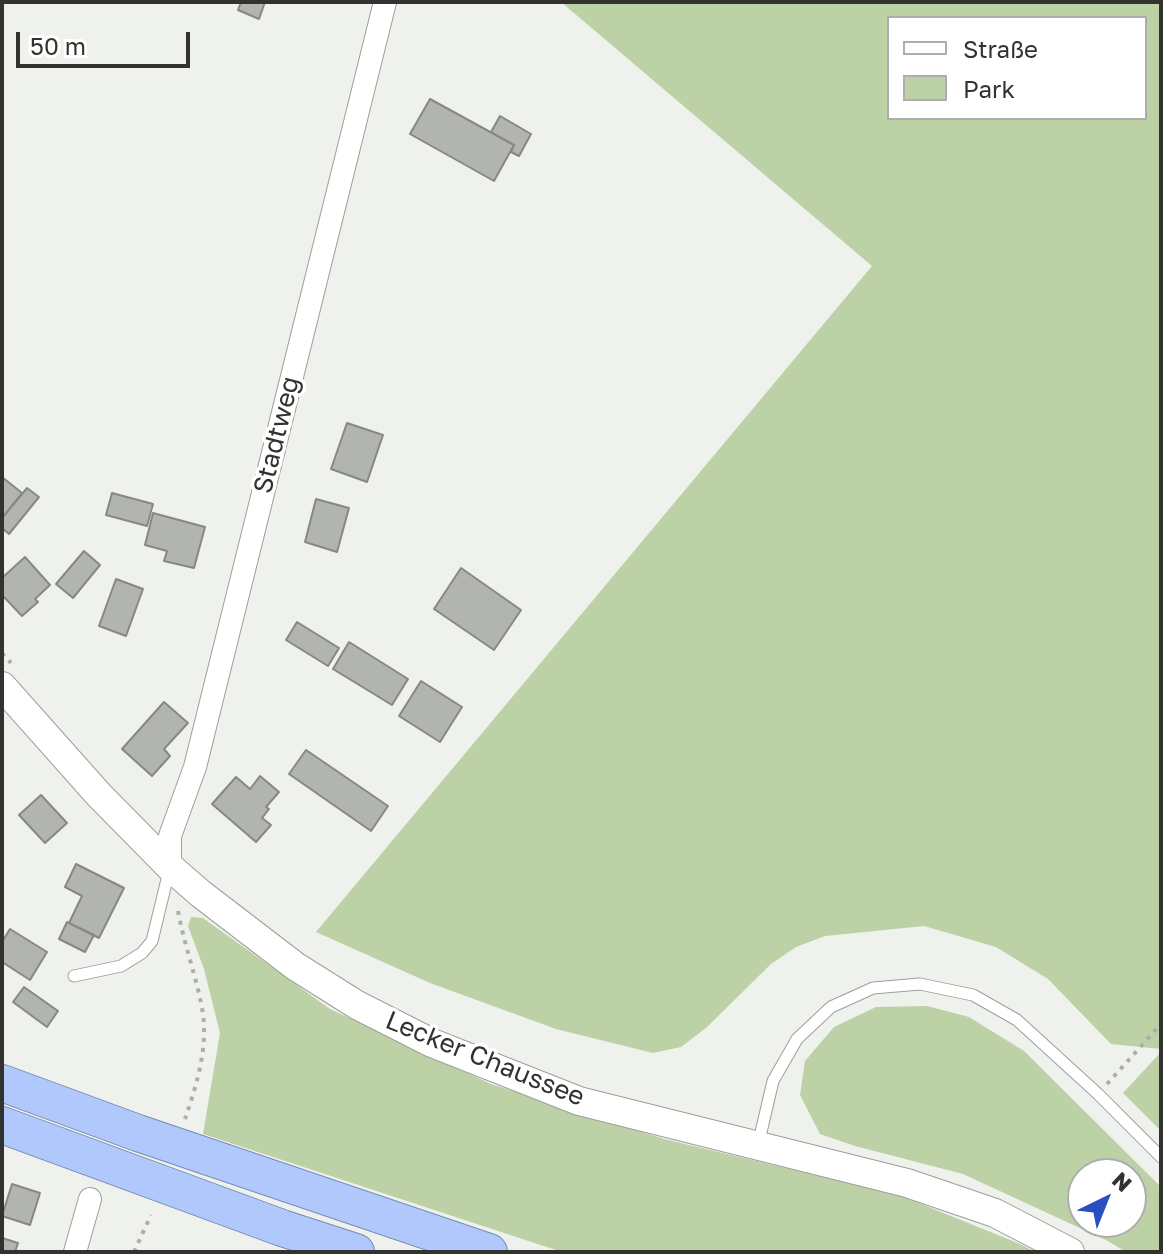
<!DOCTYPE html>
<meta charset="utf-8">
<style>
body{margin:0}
#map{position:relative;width:1163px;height:1254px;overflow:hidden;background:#eff1ed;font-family:"Golos Text",sans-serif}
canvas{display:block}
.frame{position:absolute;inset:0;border:4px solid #323331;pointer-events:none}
.legend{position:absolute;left:887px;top:16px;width:260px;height:104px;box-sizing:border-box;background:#fff;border:2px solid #adadad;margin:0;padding:10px 14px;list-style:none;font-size:24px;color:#323331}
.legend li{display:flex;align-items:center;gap:16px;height:40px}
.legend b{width:40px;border:2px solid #adadad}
.north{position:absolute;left:1067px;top:1158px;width:80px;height:80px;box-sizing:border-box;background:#fff;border:2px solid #adadad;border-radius:50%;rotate:43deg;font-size:22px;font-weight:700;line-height:32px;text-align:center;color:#323331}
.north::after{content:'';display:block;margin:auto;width:28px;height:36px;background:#274fbe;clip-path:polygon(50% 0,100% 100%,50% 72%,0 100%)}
.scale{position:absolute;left:16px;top:32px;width:174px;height:36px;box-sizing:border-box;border:4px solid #323331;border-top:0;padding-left:10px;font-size:24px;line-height:28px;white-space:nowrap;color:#323331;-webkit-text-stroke:6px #fff;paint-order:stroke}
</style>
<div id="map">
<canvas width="1163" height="1254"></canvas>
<div class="frame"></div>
<ul class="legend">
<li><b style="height:10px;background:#fff"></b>Straße</li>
<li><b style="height:22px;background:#bcd1a5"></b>Park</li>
</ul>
<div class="north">N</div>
<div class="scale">50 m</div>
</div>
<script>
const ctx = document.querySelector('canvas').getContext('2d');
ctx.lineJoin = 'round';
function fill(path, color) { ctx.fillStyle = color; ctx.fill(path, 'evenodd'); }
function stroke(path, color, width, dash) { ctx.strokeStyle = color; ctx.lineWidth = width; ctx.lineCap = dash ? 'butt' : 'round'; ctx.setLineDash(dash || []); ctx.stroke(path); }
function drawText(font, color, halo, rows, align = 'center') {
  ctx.font = font + ' "Golos Text",sans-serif'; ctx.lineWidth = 7; ctx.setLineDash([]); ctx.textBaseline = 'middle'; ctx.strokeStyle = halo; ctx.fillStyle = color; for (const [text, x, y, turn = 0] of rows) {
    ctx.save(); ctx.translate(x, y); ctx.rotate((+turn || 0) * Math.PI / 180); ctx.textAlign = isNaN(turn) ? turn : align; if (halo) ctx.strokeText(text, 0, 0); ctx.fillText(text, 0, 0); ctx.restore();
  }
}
fill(new Path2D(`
 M 561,2 L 1161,2 L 1161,1049 L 1111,1044 L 1048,979 L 996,947 L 924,926 L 825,936 L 796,947 L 771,964 L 706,1028 L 681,1047 L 653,1053 L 556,1029 L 430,983 L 316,932 L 872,266 ZM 1145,18 L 1145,118 L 889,118 L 889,18 Z
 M 191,917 L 203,918 L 330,1009 L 491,1084 L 664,1139 L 899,1195 L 1020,1244 L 1035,1252 L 562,1252 L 203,1134 L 220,1033 L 204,969 L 188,926 Z
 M 927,1006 L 969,1017 L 1024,1051 L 1161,1187 L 1161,1252 L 1126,1252 L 1108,1241 L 963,1174 L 855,1146 L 820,1134 L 800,1095 L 805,1061 L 834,1027 L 876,1007 ZM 1083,1174 L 1131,1174 L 1131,1222 L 1083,1222 Z
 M 1161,1052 L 1161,1131 L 1123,1093 Z`), '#bcd1a5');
const building = new Path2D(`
 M 241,2 L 265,2 L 259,19 L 238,10 Z
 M 430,99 L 514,145 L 494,181 L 410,134 Z
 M 500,116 L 531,134 L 519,156 L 511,152 L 514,145 L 491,132 Z
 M 347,423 L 383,435 L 367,482 L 331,469 Z
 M 2,477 L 22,493 L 2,518 Z
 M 27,488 L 39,497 L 9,534 L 2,528 L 2,518 Z
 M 112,493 L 153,504 L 147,526 L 106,515 Z
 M 316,499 L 349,508 L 337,552 L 305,542 Z
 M 153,513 L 205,527 L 194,568 L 164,561 L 167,551 L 145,545 Z
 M 84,551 L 100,565 L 73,598 L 56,584 Z
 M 25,557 L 50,585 L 35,599 L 38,602 L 22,616 L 2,595 L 2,578 Z
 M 461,568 L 521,610 L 494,650 L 434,609 Z
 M 116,579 L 143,589 L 126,636 L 99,626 Z
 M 297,622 L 339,648 L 328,666 L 286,640 Z
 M 349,642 L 408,679 L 392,705 L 333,669 Z
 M 421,681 L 462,707 L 440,742 L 399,716 Z
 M 164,702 L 188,723 L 164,749 L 170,756 L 152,776 L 122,749 Z
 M 306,750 L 388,806 L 371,831 L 289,774 Z
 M 260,776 L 279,792 L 266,807 L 269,809 L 262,818 L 271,825 L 256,842 L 212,804 L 236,777 L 250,789 Z
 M 41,795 L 67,823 L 45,843 L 19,815 Z
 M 76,864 L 124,888 L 99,938 L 69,923 L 82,896 L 65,887 Z
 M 67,922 L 94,935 L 85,952 L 59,939 Z
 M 10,929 L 47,952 L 30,980 L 2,962 L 2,942 Z
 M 24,987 L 58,1011 L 47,1027 L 13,1002 Z
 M 12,1184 L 40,1193 L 30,1225 L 2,1216 Z
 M 2,1238 L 18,1243 L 15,1252 L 2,1252 Z`);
fill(building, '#b2b4b0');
stroke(building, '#868884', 2);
const service = new Path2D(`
 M 74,976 L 121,966 L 142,953 L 152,941 L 169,871
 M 758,1145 L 773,1081 L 797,1039 L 831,1007 L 873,988 L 920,984 L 973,995 L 1017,1020 L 1098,1094 L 1161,1157`);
const minor = new Path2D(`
 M 170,867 L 170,836 L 195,767 L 385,2
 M 75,1252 L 90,1199`);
const tertiary = new Path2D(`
 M 2,686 L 99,795 L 170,867 L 201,894 L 295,966 L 357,1005 L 432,1043 L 579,1101 L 907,1183 L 995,1213 L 1070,1252`);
const trunk = new Path2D(`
 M 2,1083 L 138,1133 L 489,1252
 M 2,1125 L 282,1228 L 356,1252`);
stroke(service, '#9d9f9b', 13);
stroke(minor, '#9d9f9b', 24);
stroke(tertiary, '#9d9f9b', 30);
stroke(trunk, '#778bb4', 38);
stroke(new Path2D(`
 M 2,653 L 11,663
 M 178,911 C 184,944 196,976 202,1008 C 209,1045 197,1084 185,1119
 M 1107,1084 L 1161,1024
 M 134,1252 L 151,1215`), '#adaeab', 4, [4, 6]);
stroke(service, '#fff', 11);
stroke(minor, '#fff', 22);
stroke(tertiary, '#fff', 28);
stroke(trunk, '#b0c8fc', 36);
drawText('26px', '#323331', '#fff', [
 ["Stadtweg",277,435,-76],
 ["Lecker Chaussee",485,1059,22]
]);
</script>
